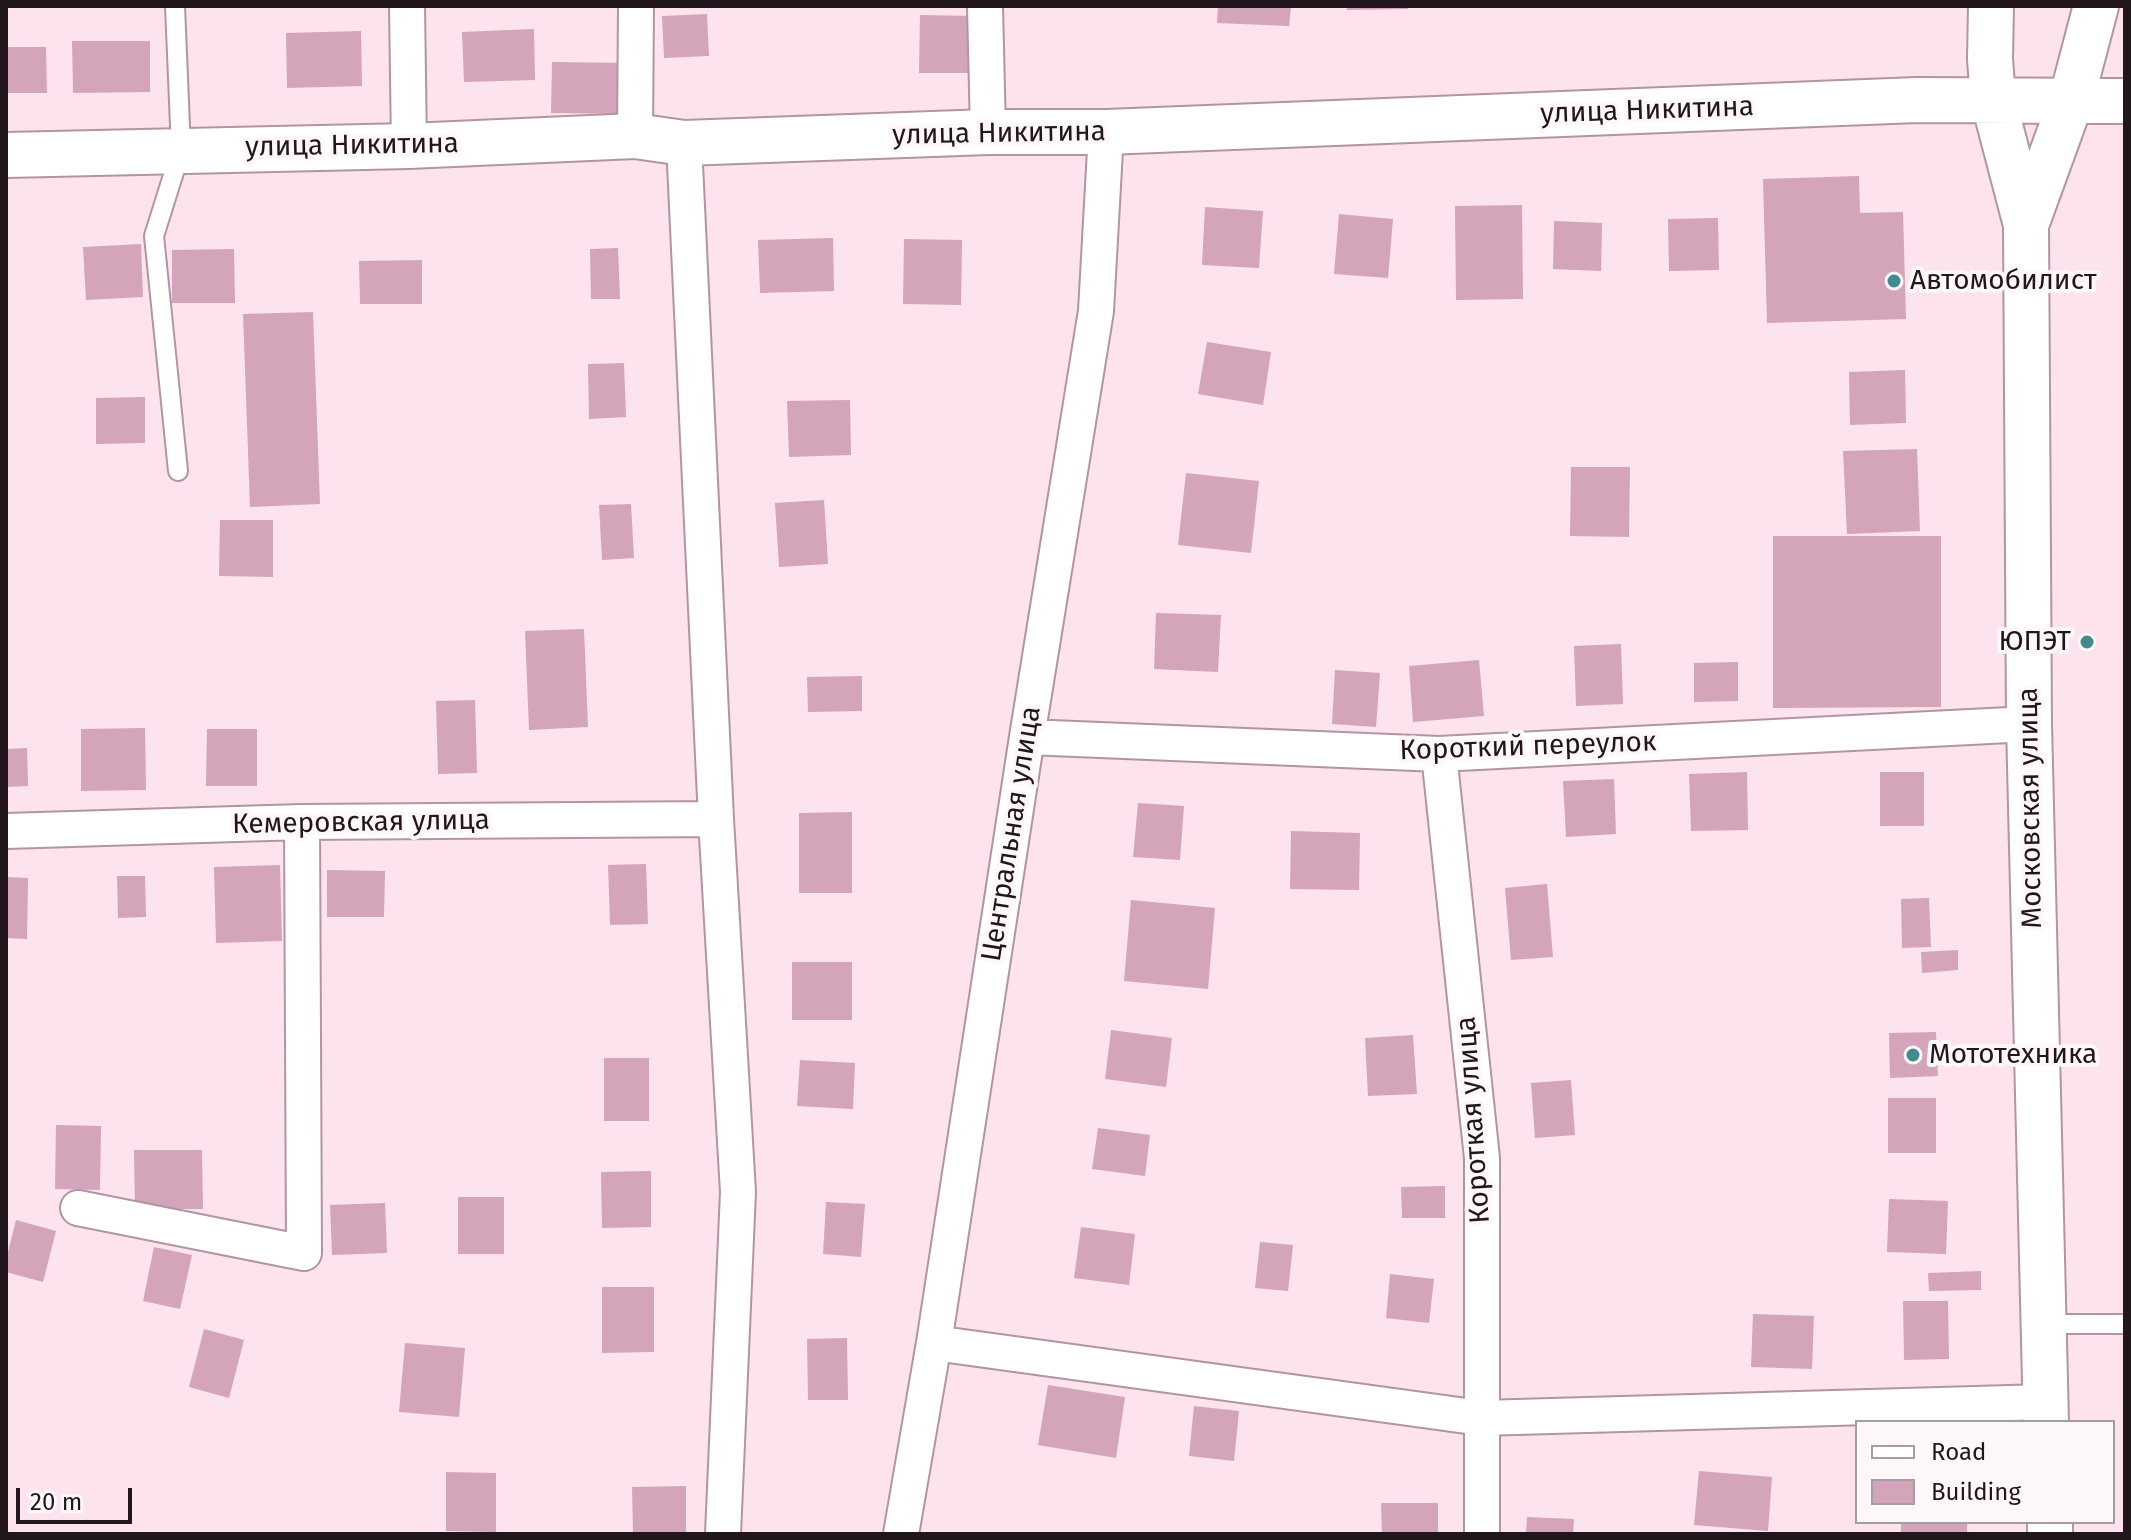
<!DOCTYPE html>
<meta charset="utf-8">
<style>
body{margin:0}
#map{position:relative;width:2131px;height:1540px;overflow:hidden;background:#fde3ee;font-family:"Fira Sans",sans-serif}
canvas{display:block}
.frame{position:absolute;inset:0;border:8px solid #21161b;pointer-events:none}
.legend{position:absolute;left:1855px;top:1420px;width:260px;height:104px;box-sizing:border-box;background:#fdf7f9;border:2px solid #a59da0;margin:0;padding:10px 14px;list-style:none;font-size:24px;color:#21161b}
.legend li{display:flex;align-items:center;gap:16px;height:40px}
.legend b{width:40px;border:2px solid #a59da0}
.scale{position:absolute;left:16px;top:1488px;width:116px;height:36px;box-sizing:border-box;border:4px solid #21161b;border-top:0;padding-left:10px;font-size:24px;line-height:28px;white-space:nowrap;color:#21161b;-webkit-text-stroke:6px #fdf7f9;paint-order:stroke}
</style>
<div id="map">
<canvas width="2131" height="1540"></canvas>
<div class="frame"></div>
<ul class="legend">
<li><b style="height:10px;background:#fff"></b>Road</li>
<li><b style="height:22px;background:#d4a4ba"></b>Building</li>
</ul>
<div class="scale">20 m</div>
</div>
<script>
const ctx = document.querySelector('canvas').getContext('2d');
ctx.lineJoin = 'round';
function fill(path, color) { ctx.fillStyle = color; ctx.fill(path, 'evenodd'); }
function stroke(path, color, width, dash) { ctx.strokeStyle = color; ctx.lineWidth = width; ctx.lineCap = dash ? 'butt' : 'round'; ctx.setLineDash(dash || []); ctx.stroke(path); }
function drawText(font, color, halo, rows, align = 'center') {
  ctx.font = font + ' "Fira Sans",sans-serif'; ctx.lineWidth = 8; ctx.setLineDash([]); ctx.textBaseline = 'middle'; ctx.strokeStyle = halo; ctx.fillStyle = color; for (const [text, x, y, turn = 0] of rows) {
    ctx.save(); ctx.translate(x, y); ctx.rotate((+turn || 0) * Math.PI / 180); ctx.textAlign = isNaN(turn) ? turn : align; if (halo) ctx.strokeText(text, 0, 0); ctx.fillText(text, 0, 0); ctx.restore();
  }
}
fill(new Path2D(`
 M 1218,6 L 1291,6 L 1289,26 L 1217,23 Z
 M 1347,6 L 1408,6 L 1408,9 L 1347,10 Z
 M 707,14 L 709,56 L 664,58 L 662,16 Z
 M 920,15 L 975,16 L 974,73 L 919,73 Z
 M 534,29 L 535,80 L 464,82 L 462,32 Z
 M 361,31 L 362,86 L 287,88 L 286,33 Z
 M 72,41 L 150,41 L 150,92 L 73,93 Z
 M 6,47 L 46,47 L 47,93 L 6,93 Z
 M 552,62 L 630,63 L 629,114 L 551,113 Z
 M 1859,176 L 1860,213 L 1903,212 L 1906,319 L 1767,323 L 1763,179 Z
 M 1522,205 L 1523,299 L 1456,300 L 1455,206 Z
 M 1205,207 L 1263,211 L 1259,268 L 1202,265 Z
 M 1339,214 L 1393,219 L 1388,278 L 1334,274 Z
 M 1718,218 L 1719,270 L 1669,271 L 1668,219 Z
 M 1554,221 L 1602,223 L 1601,271 L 1553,269 Z
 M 833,238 L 834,291 L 760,293 L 758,240 Z
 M 904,239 L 962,240 L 961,305 L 903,304 Z
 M 141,244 L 143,297 L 86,300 L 83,247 Z
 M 618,248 L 620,299 L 591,299 L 590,249 Z
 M 234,249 L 235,303 L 172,303 L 172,250 Z
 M 422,260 L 422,304 L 360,304 L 359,261 Z
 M 313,312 L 320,504 L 250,507 L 243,314 Z
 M 1207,342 L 1271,352 L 1263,405 L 1198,394 Z
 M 624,363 L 626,417 L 589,419 L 588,364 Z
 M 1905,370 L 1906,423 L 1850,425 L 1849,372 Z
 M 145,397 L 145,443 L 96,444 L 96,398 Z
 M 850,400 L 851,455 L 789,457 L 787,401 Z
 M 1917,449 L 1920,531 L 1847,534 L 1843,451 Z
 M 1571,467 L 1630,467 L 1629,537 L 1570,536 Z
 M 1186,473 L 1259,481 L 1251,553 L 1178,545 Z
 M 824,500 L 828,564 L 779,567 L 775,503 Z
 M 631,504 L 634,558 L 602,560 L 599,505 Z
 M 220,520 L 273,520 L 273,577 L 219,576 Z
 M 1773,536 L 1941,536 L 1941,707 L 1773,708 Z
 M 1156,613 L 1221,615 L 1218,672 L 1154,669 Z
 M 584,629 L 588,727 L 529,730 L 525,631 Z
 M 1621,644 L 1623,704 L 1576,706 L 1574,646 Z
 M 1479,660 L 1484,716 L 1413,722 L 1409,666 Z
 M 1738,662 L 1738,701 L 1694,702 L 1694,663 Z
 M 1335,670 L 1380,673 L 1376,727 L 1332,724 Z
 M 862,676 L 862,711 L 808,712 L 807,677 Z
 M 475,700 L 477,773 L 438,774 L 436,701 Z
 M 145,728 L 146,790 L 81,791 L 81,729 Z
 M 207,729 L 257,729 L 257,786 L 206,786 Z
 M 27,748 L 28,786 L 6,787 L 6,749 Z
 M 1747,772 L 1748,830 L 1691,831 L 1689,774 Z
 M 1880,772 L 1924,772 L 1924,826 L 1880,826 Z
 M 1614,779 L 1616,834 L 1566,837 L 1563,781 Z
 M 1138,803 L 1184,806 L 1180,860 L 1133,857 Z
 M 852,812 L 852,893 L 799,893 L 799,813 Z
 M 1291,831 L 1360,833 L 1359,890 L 1290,889 Z
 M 646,864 L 648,924 L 610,925 L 608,865 Z
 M 280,865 L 282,941 L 216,943 L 214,867 Z
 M 327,870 L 385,871 L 384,917 L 327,917 Z
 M 117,876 L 145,876 L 146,917 L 118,918 Z
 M 6,877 L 28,878 L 27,939 L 6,938 Z
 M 1547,884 L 1553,957 L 1511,960 L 1505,888 Z
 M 1929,898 L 1931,947 L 1902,948 L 1901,899 Z
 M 1131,900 L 1215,908 L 1208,989 L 1124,981 Z
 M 1958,950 L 1958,970 L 1922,973 L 1921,952 Z
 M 792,962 L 852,962 L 852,1020 L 792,1020 Z
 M 1111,1030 L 1172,1038 L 1166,1087 L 1105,1079 Z
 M 1936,1032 L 1938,1076 L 1890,1078 L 1889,1033 Z
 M 1413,1035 L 1417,1094 L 1368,1096 L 1365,1038 Z
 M 604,1058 L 649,1058 L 649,1121 L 604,1121 Z
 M 800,1060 L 855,1063 L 853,1109 L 797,1106 Z
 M 1571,1080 L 1575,1135 L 1535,1138 L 1531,1083 Z
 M 1888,1098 L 1936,1098 L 1936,1153 L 1888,1153 Z
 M 56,1125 L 101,1126 L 100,1190 L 55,1189 Z
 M 1098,1128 L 1150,1135 L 1145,1176 L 1092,1169 Z
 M 134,1150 L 202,1150 L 203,1209 L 135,1209 Z
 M 651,1171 L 651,1227 L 602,1228 L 601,1172 Z
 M 1445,1186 L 1445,1218 L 1402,1218 L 1401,1187 Z
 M 458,1197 L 504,1197 L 504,1254 L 458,1254 Z
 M 1889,1199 L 1948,1201 L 1946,1254 L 1887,1252 Z
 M 826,1202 L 865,1204 L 861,1257 L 823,1254 Z
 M 385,1203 L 387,1253 L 332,1255 L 330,1205 Z
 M 16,1220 L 56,1231 L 43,1282 L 6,1272 L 6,1260 Z
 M 1081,1227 L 1135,1234 L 1129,1285 L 1074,1278 Z
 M 1260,1242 L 1293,1245 L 1288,1291 L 1255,1288 Z
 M 154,1247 L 192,1255 L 180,1309 L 143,1301 Z
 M 1981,1271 L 1981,1290 L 1929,1291 L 1928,1273 Z
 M 1390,1274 L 1434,1279 L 1429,1323 L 1386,1318 Z
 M 602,1287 L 654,1287 L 654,1352 L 602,1353 Z
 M 1903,1301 L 1948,1301 L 1949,1359 L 1904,1360 Z
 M 1753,1314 L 1814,1316 L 1812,1369 L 1751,1367 Z
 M 204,1329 L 244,1340 L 229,1398 L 189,1387 Z
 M 847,1338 L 848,1400 L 808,1400 L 807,1339 Z
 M 405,1343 L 465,1348 L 459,1417 L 399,1412 Z
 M 1048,1385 L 1125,1397 L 1116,1458 L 1038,1445 Z
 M 1194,1406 L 1239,1411 L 1234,1461 L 1189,1456 Z
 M 1699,1471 L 1772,1477 L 1768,1531 L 1694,1525 Z
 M 446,1472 L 496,1473 L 496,1532 L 446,1531 Z
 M 686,1486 L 686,1534 L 633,1534 L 632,1487 Z
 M 1381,1503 L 1438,1503 L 1438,1534 L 1382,1534 Z
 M 1527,1517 L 1574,1519 L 1573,1534 L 1526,1534 Z
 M 1901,1522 L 1967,1522 L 1967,1534 L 1901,1534 Z`), '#d4a4ba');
const lane = new Path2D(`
 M 175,6 L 181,150 L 154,236 L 178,471
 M 2044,1324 L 2125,1324`);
const street = new Path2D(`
 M 407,6 L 409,146
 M 985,6 L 988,132
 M 635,136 L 636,6
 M 684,143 L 716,819 L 738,1192 L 723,1534
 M 1027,737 L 1439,754 L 2029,724
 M 1439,754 L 1482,1158 L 1482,1534
 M 6,831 L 302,822 L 716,819
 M 78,1208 L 304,1253 L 302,822
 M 934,1343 L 1481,1418 L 2045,1402
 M 901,1534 L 934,1343 L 1027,737 L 1096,311 L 1106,132`);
const secondary = new Path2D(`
 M 1991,6 L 1990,59 L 1993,99 L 2026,225 L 2029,724 L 2046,1422
 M 6,155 L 409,146 L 635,136 L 684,143 L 988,132 L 1106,132 L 1917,100 L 2125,101
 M 2026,225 L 2071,101 L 2096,6
 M 2050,1522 L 2050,1534`);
stroke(lane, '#b295a1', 22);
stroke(street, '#b295a1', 38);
stroke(secondary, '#b295a1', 48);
stroke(lane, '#fff', 18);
stroke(street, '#fff', 34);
stroke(secondary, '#fff', 44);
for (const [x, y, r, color] of [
 [1894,281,8,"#428a8e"],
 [2087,642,8,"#428a8e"],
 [1913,1055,8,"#428a8e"]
]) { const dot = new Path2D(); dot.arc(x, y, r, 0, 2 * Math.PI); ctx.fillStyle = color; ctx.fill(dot); stroke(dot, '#fdf7f9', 3); }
drawText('28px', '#21161b', '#fdf7f9', [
 ["улица Никитина",1647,111,-2],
 ["улица Никитина",999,134,-1],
 ["улица Никитина",352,146,-1],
 ["Короткий переулок",1528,747,-2],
 ["Московская улица",2031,808,-91],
 ["Кемеровская улица",361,823,-1],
 ["Центральная улица",1012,834,-81],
 ["Короткая улица",1474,1120,-94]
]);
drawText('28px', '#21161b', '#fdf7f9', [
 ["Автомобилист",1910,281],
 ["ЮПЭТ",2071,642,"right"],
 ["Мототехника",1929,1055]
], 'left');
</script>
